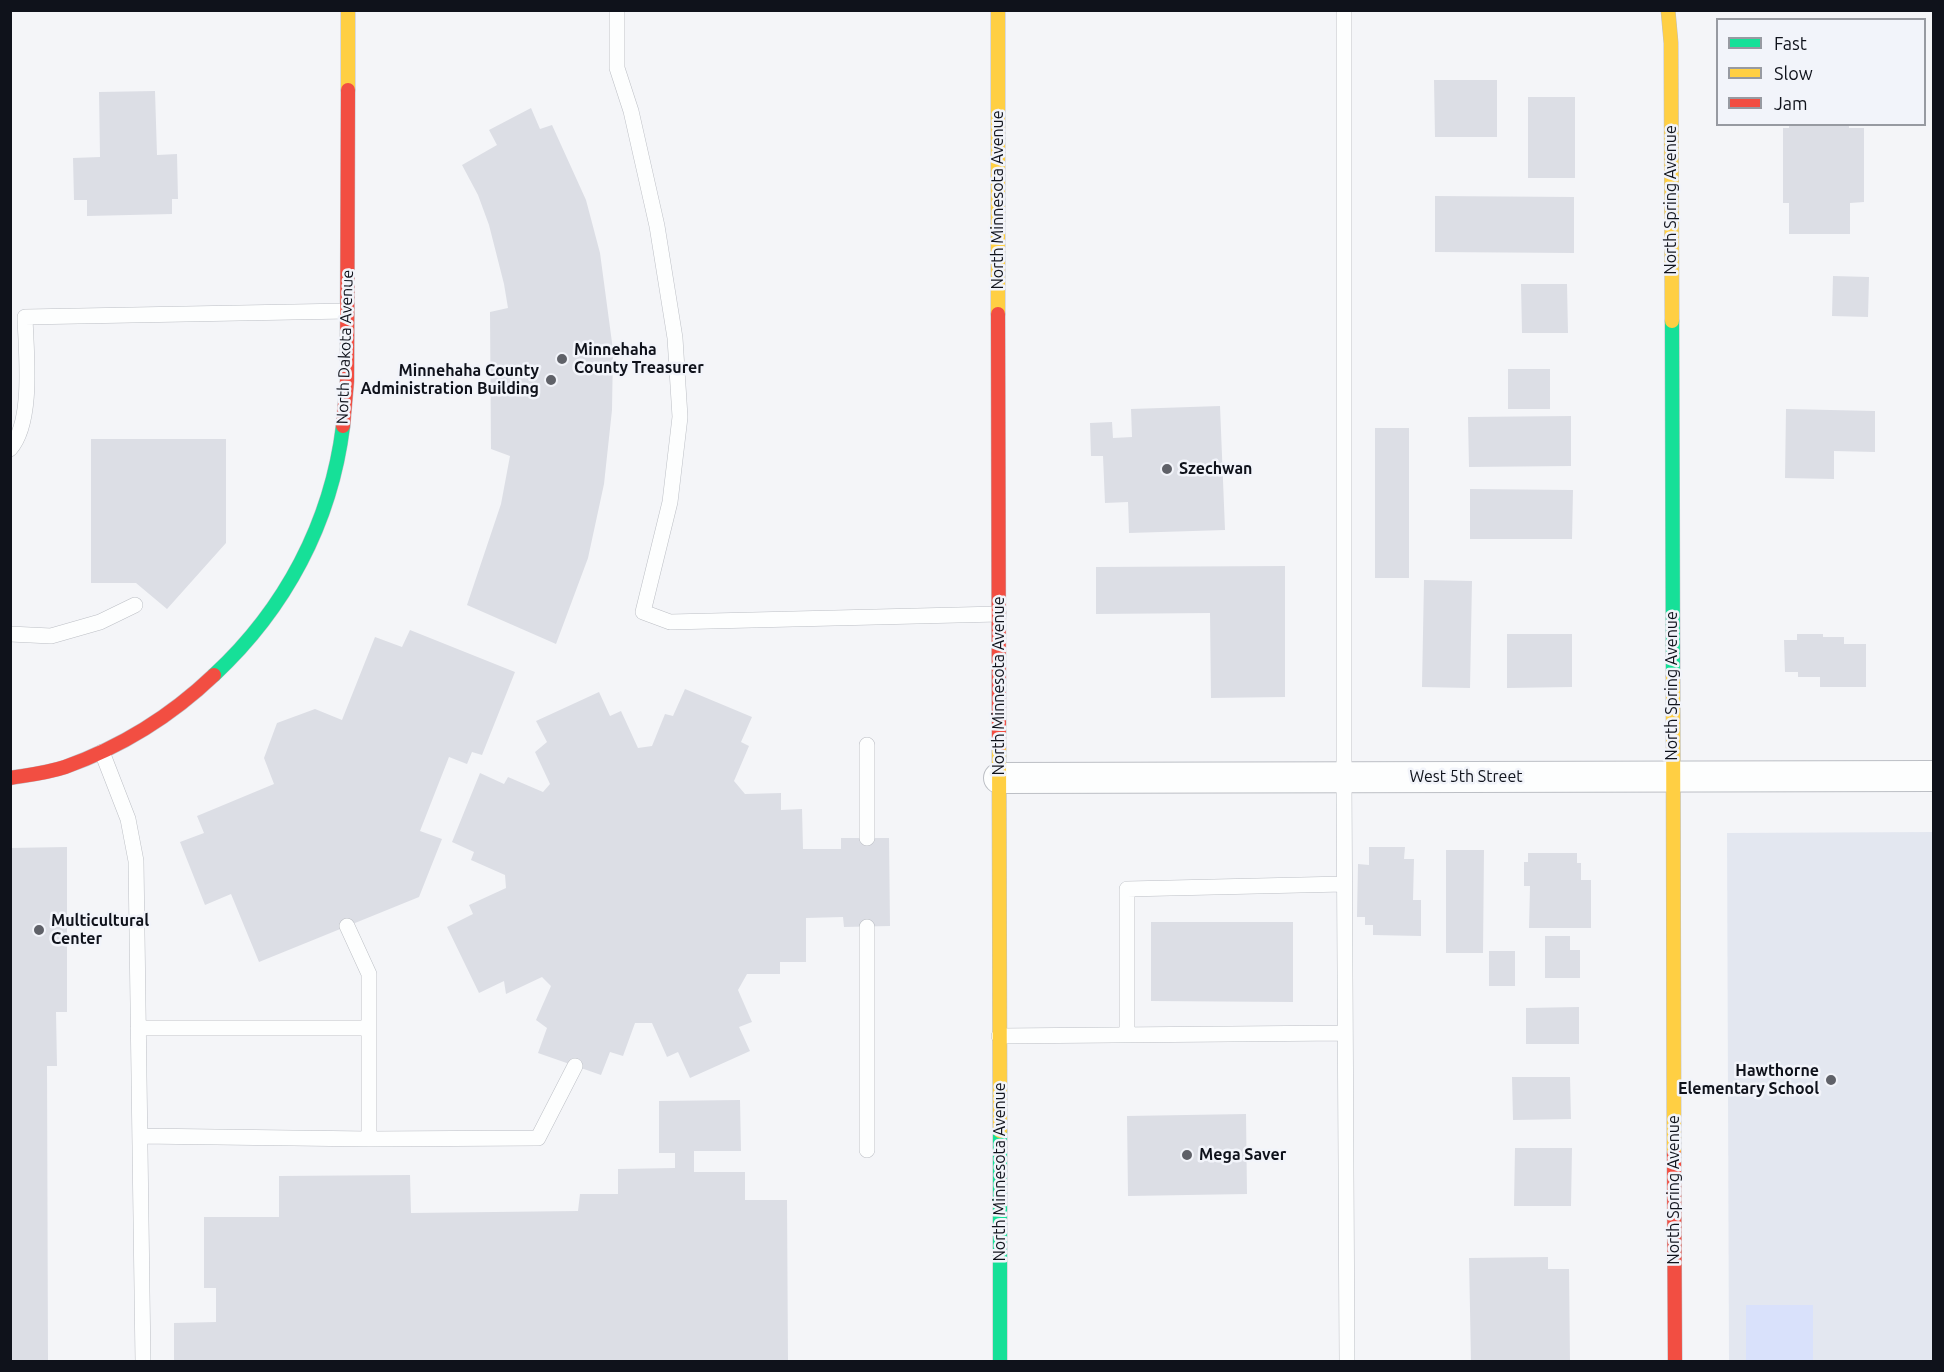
<!DOCTYPE html>
<style>
body{margin:0}
#map{position:relative;width:1944px;height:1372px;overflow:hidden;background:#f4f5f8;font-family:Ubuntu,sans-serif}
canvas{display:block}
.frame{position:absolute;inset:0;border:12px solid #0f121b;pointer-events:none}
.legend{position:absolute;left:1716px;top:18px;width:210px;height:108px;box-sizing:border-box;background:#f2f4fa;border:2px solid #979aa1;margin:0;padding:8px 10px;list-style:none;font-size:18px;color:#0f121b}
.legend li{display:flex;align-items:center;gap:12px;height:30px}
.legend b{width:30px;border:2px solid #979aa1}
</style>
<div id="map">
<canvas width="1944" height="1372"></canvas>
<div class="frame"></div>
<ul class="legend">
<li><b style="height:8px;background:#16e098"></b>Fast</li>
<li><b style="height:8px;background:#ffcf43"></b>Slow</li>
<li><b style="height:8px;background:#f24e42"></b>Jam</li>
</ul>
</div>
<script>
const ctx = document.querySelector('canvas').getContext('2d');
ctx.lineJoin = 'round';
function fill(path, color) { ctx.fillStyle = color; ctx.fill(path, 'evenodd'); }
function stroke(path, color, width, dash) { ctx.strokeStyle = color; ctx.lineWidth = width; ctx.lineCap = dash ? 'butt' : 'round'; ctx.setLineDash(dash || []); ctx.stroke(path); }
function drawText(font, color, halo, rows, align = 'center') {
  ctx.font = font + ' Ubuntu,sans-serif'; ctx.lineWidth = 5; ctx.setLineDash([]); ctx.textBaseline = 'middle'; ctx.strokeStyle = halo; ctx.fillStyle = color; for (const [text, x, y, turn = 0] of rows) {
    ctx.save(); ctx.translate(x, y); ctx.rotate((+turn || 0) * Math.PI / 180); ctx.textAlign = isNaN(turn) ? turn : align; if (halo) ctx.strokeText(text, 0, 0); ctx.fillText(text, 0, 0); ctx.restore();
  }
}
fill(new Path2D(`
 M 1933,832 L 1933,1361 L 1729,1361 L 1727,833 Z`), '#e3e7f0');
fill(new Path2D(`
 M 1746,1305 L 1813,1305 L 1813,1361 L 1746,1361 Z`), '#d9e1fb');
fill(new Path2D(`
 M 1434,80 L 1497,80 L 1497,137 L 1435,137 Z
 M 155,91 L 157,155 L 177,154 L 178,199 L 172,199 L 172,214 L 87,216 L 87,200 L 74,200 L 73,158 L 100,157 L 99,92 Z
 M 1528,97 L 1575,97 L 1575,178 L 1528,178 Z
 M 531,108 L 540,129 L 552,125 L 586,200 L 600,253 L 613,350 L 612,410 L 604,484 L 588,558 L 556,644 L 467,605 L 501,504 L 510,456 L 491,449 L 490,312 L 508,308 L 504,284 L 489,225 L 478,195 L 462,165 L 497,145 L 489,130 Z
 M 1789,124 L 1849,124 L 1849,128 L 1864,128 L 1864,202 L 1850,203 L 1850,234 L 1789,234 L 1789,203 L 1783,203 L 1783,128 L 1789,128 Z
 M 1435,196 L 1574,197 L 1574,253 L 1435,252 Z
 M 1833,276 L 1869,277 L 1868,317 L 1832,316 Z
 M 1521,284 L 1567,284 L 1568,333 L 1522,333 Z
 M 1508,369 L 1550,369 L 1550,409 L 1508,409 Z
 M 1220,406 L 1225,530 L 1129,533 L 1128,502 L 1105,503 L 1103,456 L 1091,456 L 1090,423 L 1112,422 L 1113,438 L 1132,437 L 1131,409 Z
 M 1786,409 L 1875,411 L 1875,452 L 1834,451 L 1834,479 L 1785,478 Z
 M 1571,416 L 1571,466 L 1469,467 L 1468,417 Z
 M 1375,428 L 1409,428 L 1409,578 L 1375,578 Z
 M 91,439 L 226,439 L 226,543 L 167,609 L 136,583 L 91,583 Z
 M 1470,489 L 1573,490 L 1572,539 L 1470,539 Z
 M 1285,566 L 1285,697 L 1211,698 L 1210,613 L 1096,614 L 1096,567 Z
 M 1424,580 L 1472,581 L 1470,688 L 1422,687 Z
 M 410,630 L 515,672 L 482,755 L 472,752 L 467,764 L 449,757 L 420,831 L 442,839 L 419,897 L 259,962 L 231,894 L 205,905 L 180,842 L 204,833 L 197,816 L 274,784 L 264,758 L 277,723 L 315,709 L 342,720 L 375,637 L 402,647 Z
 M 1507,634 L 1572,634 L 1572,687 L 1507,688 Z
 M 1797,634 L 1823,634 L 1823,637 L 1844,637 L 1844,644 L 1866,644 L 1866,687 L 1820,687 L 1820,677 L 1798,677 L 1798,672 L 1785,672 L 1784,640 L 1797,640 Z
 M 685,689 L 752,717 L 741,742 L 749,746 L 734,781 L 745,794 L 781,793 L 781,810 L 802,809 L 803,849 L 841,849 L 841,838 L 889,838 L 890,926 L 844,927 L 843,917 L 806,918 L 806,962 L 780,962 L 780,974 L 747,974 L 738,990 L 752,1022 L 739,1027 L 750,1051 L 690,1078 L 678,1052 L 667,1057 L 652,1023 L 635,1023 L 623,1056 L 610,1052 L 601,1075 L 538,1053 L 547,1028 L 536,1020 L 551,986 L 542,977 L 506,994 L 504,981 L 479,993 L 447,927 L 473,914 L 469,905 L 506,888 L 505,875 L 471,860 L 474,852 L 452,842 L 480,773 L 504,784 L 508,777 L 543,792 L 550,784 L 535,752 L 547,742 L 536,721 L 599,692 L 610,716 L 621,711 L 638,748 L 652,746 L 665,714 L 673,716 Z
 M 67,847 L 67,1012 L 56,1012 L 57,1066 L 47,1066 L 48,1362 L 10,1362 L 10,848 Z
 M 1369,847 L 1405,847 L 1404,859 L 1414,859 L 1413,900 L 1421,900 L 1421,936 L 1373,935 L 1373,925 L 1365,925 L 1365,917 L 1357,917 L 1358,864 L 1369,865 Z
 M 1446,850 L 1484,850 L 1483,953 L 1446,953 Z
 M 1528,853 L 1577,853 L 1577,863 L 1581,863 L 1581,880 L 1591,880 L 1591,928 L 1529,928 L 1530,886 L 1524,886 L 1524,862 L 1528,862 Z
 M 1151,922 L 1293,922 L 1293,1002 L 1151,1001 Z
 M 1545,936 L 1570,936 L 1570,950 L 1580,950 L 1580,978 L 1545,978 Z
 M 1489,951 L 1515,951 L 1515,986 L 1489,986 Z
 M 1579,1007 L 1579,1044 L 1526,1044 L 1526,1008 Z
 M 1512,1077 L 1570,1077 L 1571,1119 L 1513,1120 Z
 M 740,1100 L 741,1151 L 694,1151 L 694,1172 L 745,1172 L 745,1200 L 787,1200 L 788,1362 L 174,1362 L 174,1323 L 216,1322 L 216,1288 L 204,1288 L 204,1217 L 279,1217 L 279,1176 L 410,1175 L 411,1213 L 578,1211 L 580,1194 L 618,1194 L 618,1169 L 675,1168 L 675,1153 L 659,1153 L 659,1101 Z
 M 1246,1114 L 1247,1194 L 1128,1196 L 1127,1116 Z
 M 1515,1148 L 1572,1148 L 1571,1206 L 1514,1206 Z
 M 1548,1257 L 1548,1269 L 1569,1269 L 1570,1362 L 1471,1362 L 1469,1258 Z`), '#dcdee5');
const lane = new Path2D(`
 M 617,10 L 617,68 L 631,111 L 657,226 L 675,338 L 680,417 L 670,502 L 643,612 L 670,622 L 999,614
 M 1344,10 L 1344,777 L 1347,1362
 M 10,449 C 34,422 26,352 25,317 L 347,311
 M 10,634 L 51,636 L 100,622 L 135,605
 M 867,745 L 867,838
 M 102,752 L 128,819 L 136,861 L 143,1362
 M 347,926 L 369,974 L 369,1139
 M 867,927 L 867,1150
 M 138,1028 L 369,1028
 M 1127,1035 L 1127,889 L 1344,884
 M 999,1036 L 1345,1033
 M 140,1136 L 369,1139 L 538,1138 L 575,1066`);
const street = new Path2D(`
 M 999,778 L 1934,776`);
const fast = new Path2D(`
 M 1672,321 L 1673,676
 M 214,675 C 285,609 331,523 343,426
 M 1000,1131 L 1000,1362`);
const slow = new Path2D(`
 M 998,10 L 998,314
 M 1668,10 L 1671,43 L 1672,321
 M 348,90 L 348,10
 M 1673,676 L 1674,1154
 M 999,745 L 1000,1131`);
const jam = new Path2D(`
 M 998,314 L 999,745
 M 343,426 L 347,381 L 348,90
 M 10,778 C 28,775 47,773 65,767 C 121,747 171,716 214,675
 M 1674,1154 L 1675,1362`);
stroke(lane, '#bcbfc5', 16);
stroke(street, '#bcbfc5', 32);
stroke(fast, '#bcbfc5', 15);
stroke(slow, '#bcbfc5', 15);
stroke(jam, '#bcbfc5', 15);
stroke(lane, '#fdfefe', 15);
stroke(street, '#fdfefe', 30);
stroke(fast, '#16e098', 14);
stroke(slow, '#ffcf43', 14);
stroke(jam, '#f24e42', 14);
for (const [x, y, r, color] of [
 [562,359,6,"#5f6168"],
 [551,380,6,"#5f6168"],
 [1167,469,6,"#5f6168"],
 [39,930,6,"#5f6168"],
 [1831,1080,6,"#5f6168"],
 [1187,1155,6,"#5f6168"]
]) { const dot = new Path2D(); dot.arc(x, y, r, 0, 2 * Math.PI); ctx.fillStyle = color; ctx.fill(dot); stroke(dot, '#f2f4fa', 2); }
drawText('16px', '#0f121b', '#f2f4fa', [
 ["North Minnesota Avenue",998,200,-90],
 ["North Spring Avenue",1671,200,-90],
 ["North Dakota Avenue",345,347,-88],
 ["North Minnesota Avenue",999,686,-90],
 ["North Spring Avenue",1672,686,-90],
 ["West 5th Street",1466,777],
 ["North Minnesota Avenue",1000,1172,-90],
 ["North Spring Avenue",1674,1190,-90]
]);
drawText('bold 16px', '#0f121b', '#f2f4fa', [
 ["Minnehaha",574,350],
 ["County Treasurer",574,368],
 ["Minnehaha County",539,371,"right"],
 ["Administration Building",539,389,"right"],
 ["Szechwan",1179,469],
 ["Multicultural",51,921],
 ["Center",51,939],
 ["Hawthorne",1819,1071,"right"],
 ["Elementary School",1819,1089,"right"],
 ["Mega Saver",1199,1155]
], 'left');
</script>
